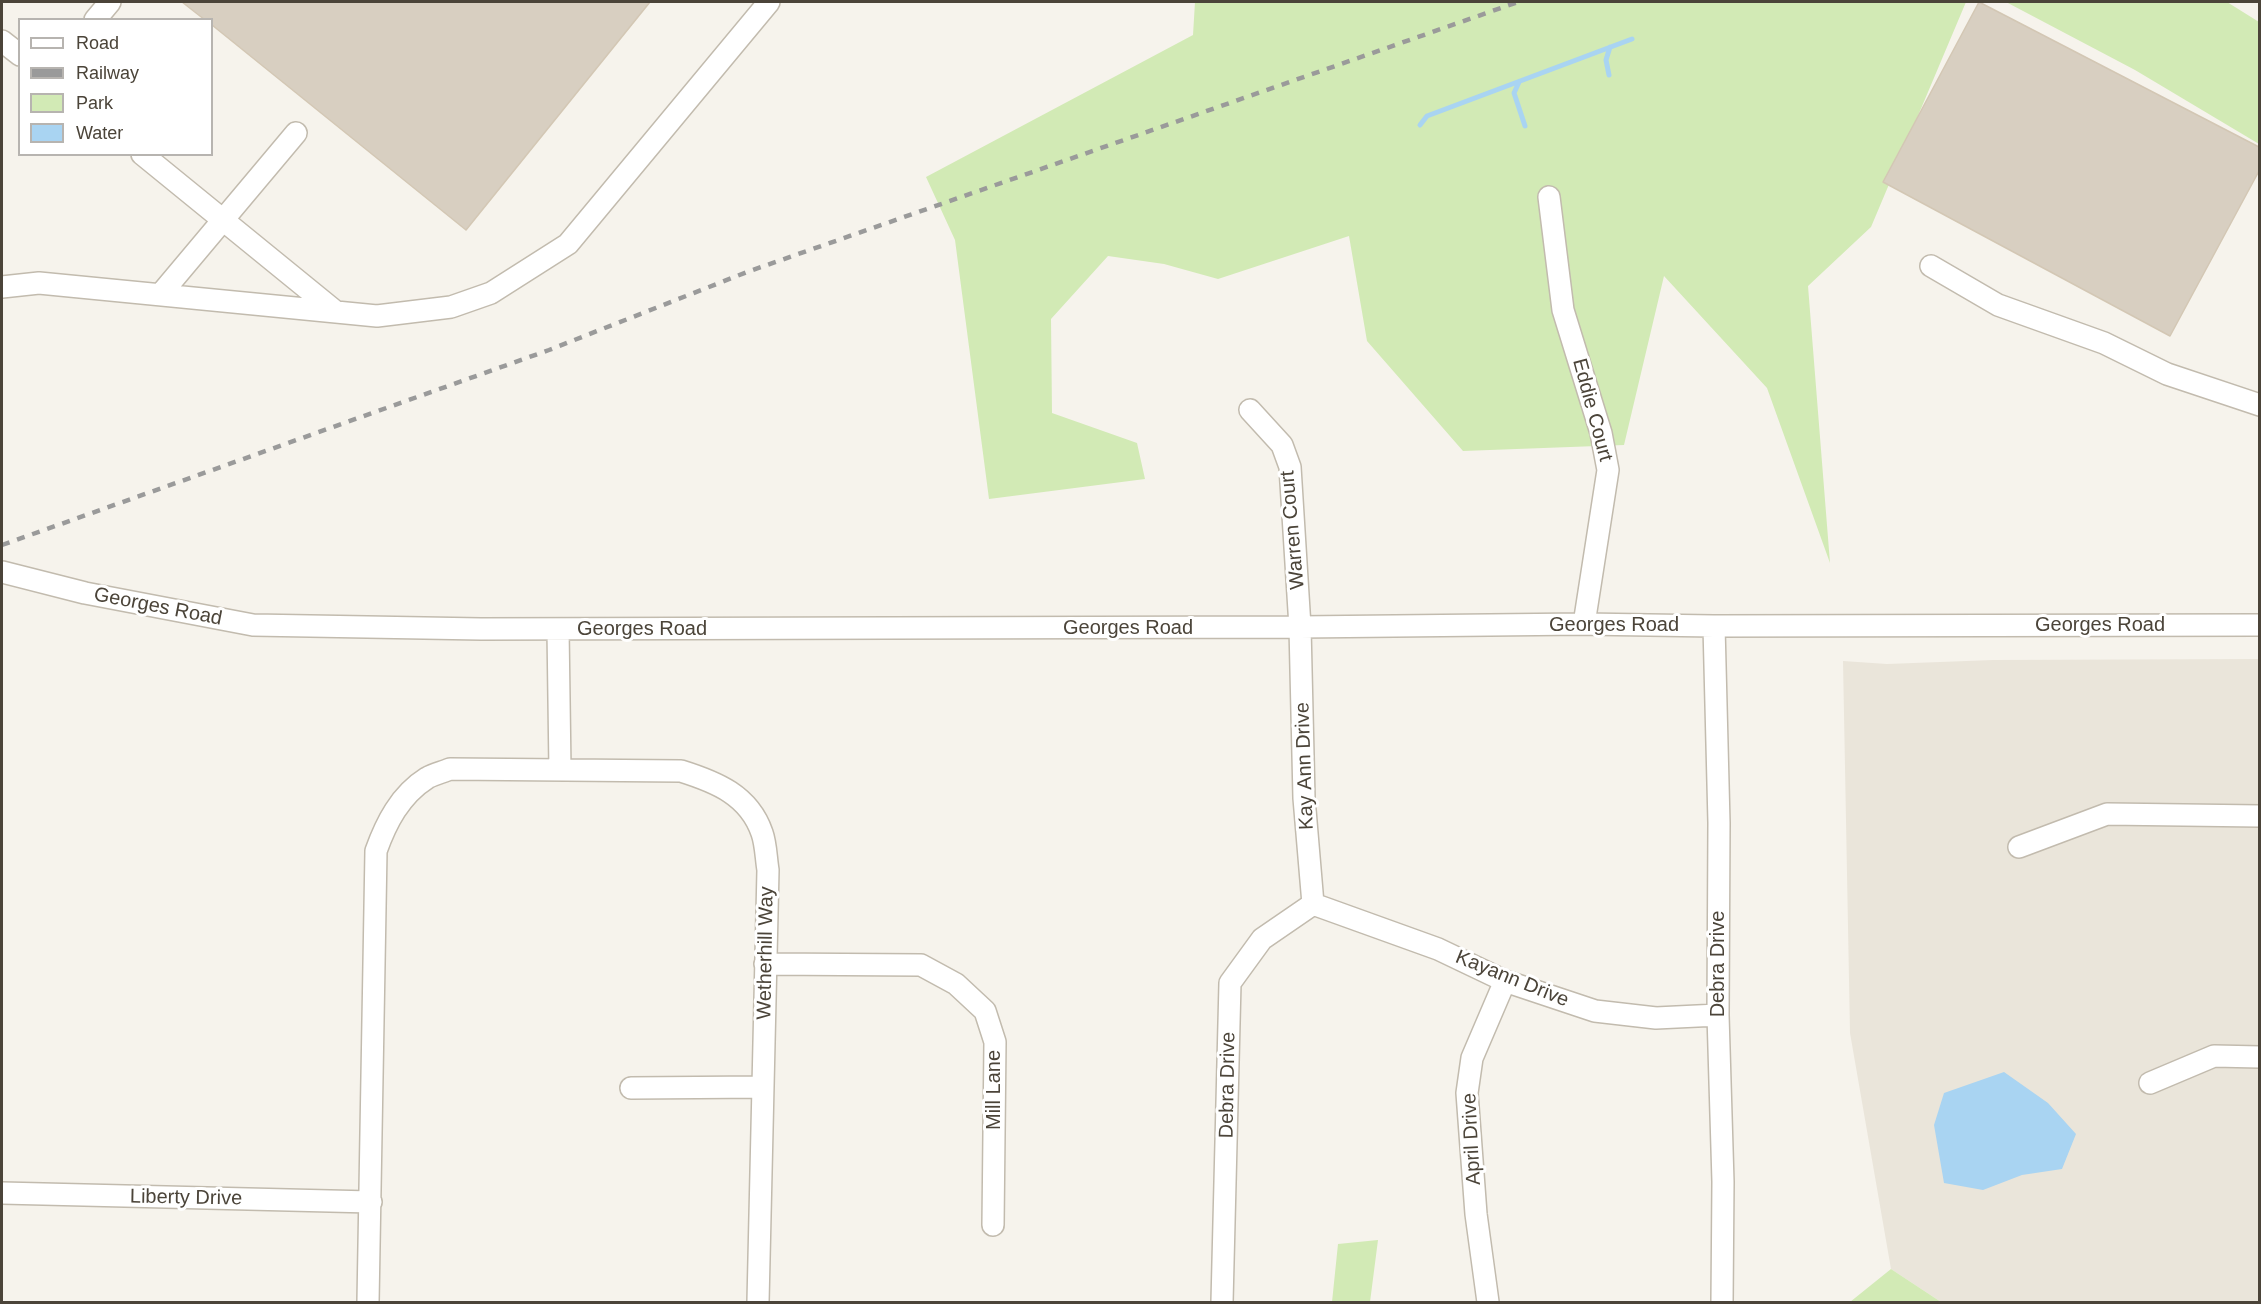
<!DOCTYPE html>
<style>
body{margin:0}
#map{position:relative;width:2261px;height:1304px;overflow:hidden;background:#f6f3ec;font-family:Arial,sans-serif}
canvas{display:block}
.frame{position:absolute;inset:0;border:3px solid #4b4439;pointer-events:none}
.legend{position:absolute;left:18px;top:18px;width:195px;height:138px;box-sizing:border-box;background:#fff;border:2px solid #b7b4b0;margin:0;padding:8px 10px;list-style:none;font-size:18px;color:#4b4439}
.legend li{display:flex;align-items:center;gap:12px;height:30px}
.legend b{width:30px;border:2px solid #b7b4b0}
</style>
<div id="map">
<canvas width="2261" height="1304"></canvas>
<div class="frame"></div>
<ul class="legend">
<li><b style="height:8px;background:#fff"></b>Road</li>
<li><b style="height:8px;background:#9a9a9a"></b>Railway</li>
<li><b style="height:16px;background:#d2eab5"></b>Park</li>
<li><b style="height:16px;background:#a9d4f2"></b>Water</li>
</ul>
</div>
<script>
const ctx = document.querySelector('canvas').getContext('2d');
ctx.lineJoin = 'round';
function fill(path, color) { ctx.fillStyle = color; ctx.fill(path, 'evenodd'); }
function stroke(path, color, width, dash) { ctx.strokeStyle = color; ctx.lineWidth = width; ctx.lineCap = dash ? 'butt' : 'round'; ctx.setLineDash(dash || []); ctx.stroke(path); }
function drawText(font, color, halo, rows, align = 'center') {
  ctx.font = font + ' Arial,sans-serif'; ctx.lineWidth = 6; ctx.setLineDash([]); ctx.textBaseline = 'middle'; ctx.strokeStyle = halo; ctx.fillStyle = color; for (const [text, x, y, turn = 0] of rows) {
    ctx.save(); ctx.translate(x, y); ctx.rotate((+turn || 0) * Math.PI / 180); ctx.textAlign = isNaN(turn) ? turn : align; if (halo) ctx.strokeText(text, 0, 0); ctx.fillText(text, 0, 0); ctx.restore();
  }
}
fill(new Path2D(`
 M 2259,659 L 2259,1302 L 1941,1302 L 1891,1269 L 1850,1033 L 1843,661 L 1887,664 L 1993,660 Z`), '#eae5da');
fill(new Path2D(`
 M 1195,2 L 1966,2 L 1871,227 L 1808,286 L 1830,563 L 1767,388 L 1664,276 L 1624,445 L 1463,451 L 1367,341 L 1349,236 L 1218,279 L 1164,264 L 1108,256 L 1051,319 L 1052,413 L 1137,443 L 1145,479 L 989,499 L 955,240 L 926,177 L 1193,35 Z
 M 2006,2 L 2227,2 L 2259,22 L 2259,144 L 2135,70 Z
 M 1378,1240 L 1370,1302 L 1332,1302 L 1338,1244 Z
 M 1891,1269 L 1941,1302 L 1850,1302 Z`), '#d2eab5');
fill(new Path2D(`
 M 2004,1072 L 2048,1103 L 2076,1134 L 2062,1169 L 2022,1175 L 1983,1190 L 1944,1183 L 1934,1125 L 1944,1093 Z`), '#a9d4f2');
stroke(new Path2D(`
 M 1609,75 L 1606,60 L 1610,47
 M 1519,82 L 1514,93 L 1525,126
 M 1420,125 L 1427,116 L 1632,39`), '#a9d4f2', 5);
const building = new Path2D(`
 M 182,2 L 650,2 L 466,230 L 212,25 L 212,20 L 205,20 Z
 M 1979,2 L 2259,147 L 2259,171 L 2170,336 L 1883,182 Z`);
fill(building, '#d8cfc1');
stroke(building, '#d3c7b4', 1.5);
const minor = new Path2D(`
 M 95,20 L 110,2
 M 2,41 L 20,55
 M 142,154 L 336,312
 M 1549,197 L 1563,310 L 1601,433 L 1608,470 L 1584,624
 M 1931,266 L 1998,305 L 2104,343 L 2167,374 L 2260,405
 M 2,287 L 39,283 L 377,316 L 451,307 L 491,293 L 568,244 L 769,2
 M 160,295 L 296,133
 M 1250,410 L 1282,445 L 1290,467 L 1300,627 L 1304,798 L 1313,904
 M 2,572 L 85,593 L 253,625 L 481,629 L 1300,627 L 1584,624 L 1714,626 L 2260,625
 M 1714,626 L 1719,823 L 1718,1015 L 1723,1182 L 1722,1302
 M 558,629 L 560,770
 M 2019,847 L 2107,814 L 2260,816
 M 1313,904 L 1438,949 L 1505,981 L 1595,1011 L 1656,1018 L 1718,1015
 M 765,964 L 921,965 L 956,984 L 985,1011 L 995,1042 L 993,1225
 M 2150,1083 L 2214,1056 L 2260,1057
 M 631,1088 L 763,1087
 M 2,1193 L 371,1202
 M 368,1302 L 376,851 C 386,823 400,795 427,778 C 434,774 443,772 450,769 L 681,771 C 716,782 749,795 762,833 C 766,844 766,858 768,870 L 758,1302
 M 1222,1302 L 1230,983 L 1262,939 L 1313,904
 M 1488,1302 L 1476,1214 L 1467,1093 L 1472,1058 L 1505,981`);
stroke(minor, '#c2bbae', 24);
stroke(minor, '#fff', 21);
stroke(new Path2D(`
 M 2,545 L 549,350 L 747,272 L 1518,2`), '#9a9a9a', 4.5, [8, 8]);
drawText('20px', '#4b4439', '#fff', [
 ["Eddie Court",1592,410,75],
 ["Warren Court",1293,530,-95],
 ["Georges Road",158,607,11],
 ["Georges Road",1614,625],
 ["Georges Road",2100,625],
 ["Georges Road",1128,628],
 ["Georges Road",642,629],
 ["Kay Ann Drive",1305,766,-92],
 ["Wetherhill Way",766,953,-89],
 ["Debra Drive",1718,964,-90],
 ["Kayann Drive",1512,979,22],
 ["Debra Drive",1228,1085,-89],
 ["Mill Lane",994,1090,-90],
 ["April Drive",1472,1139,-93],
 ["Liberty Drive",186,1198,1]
]);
</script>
